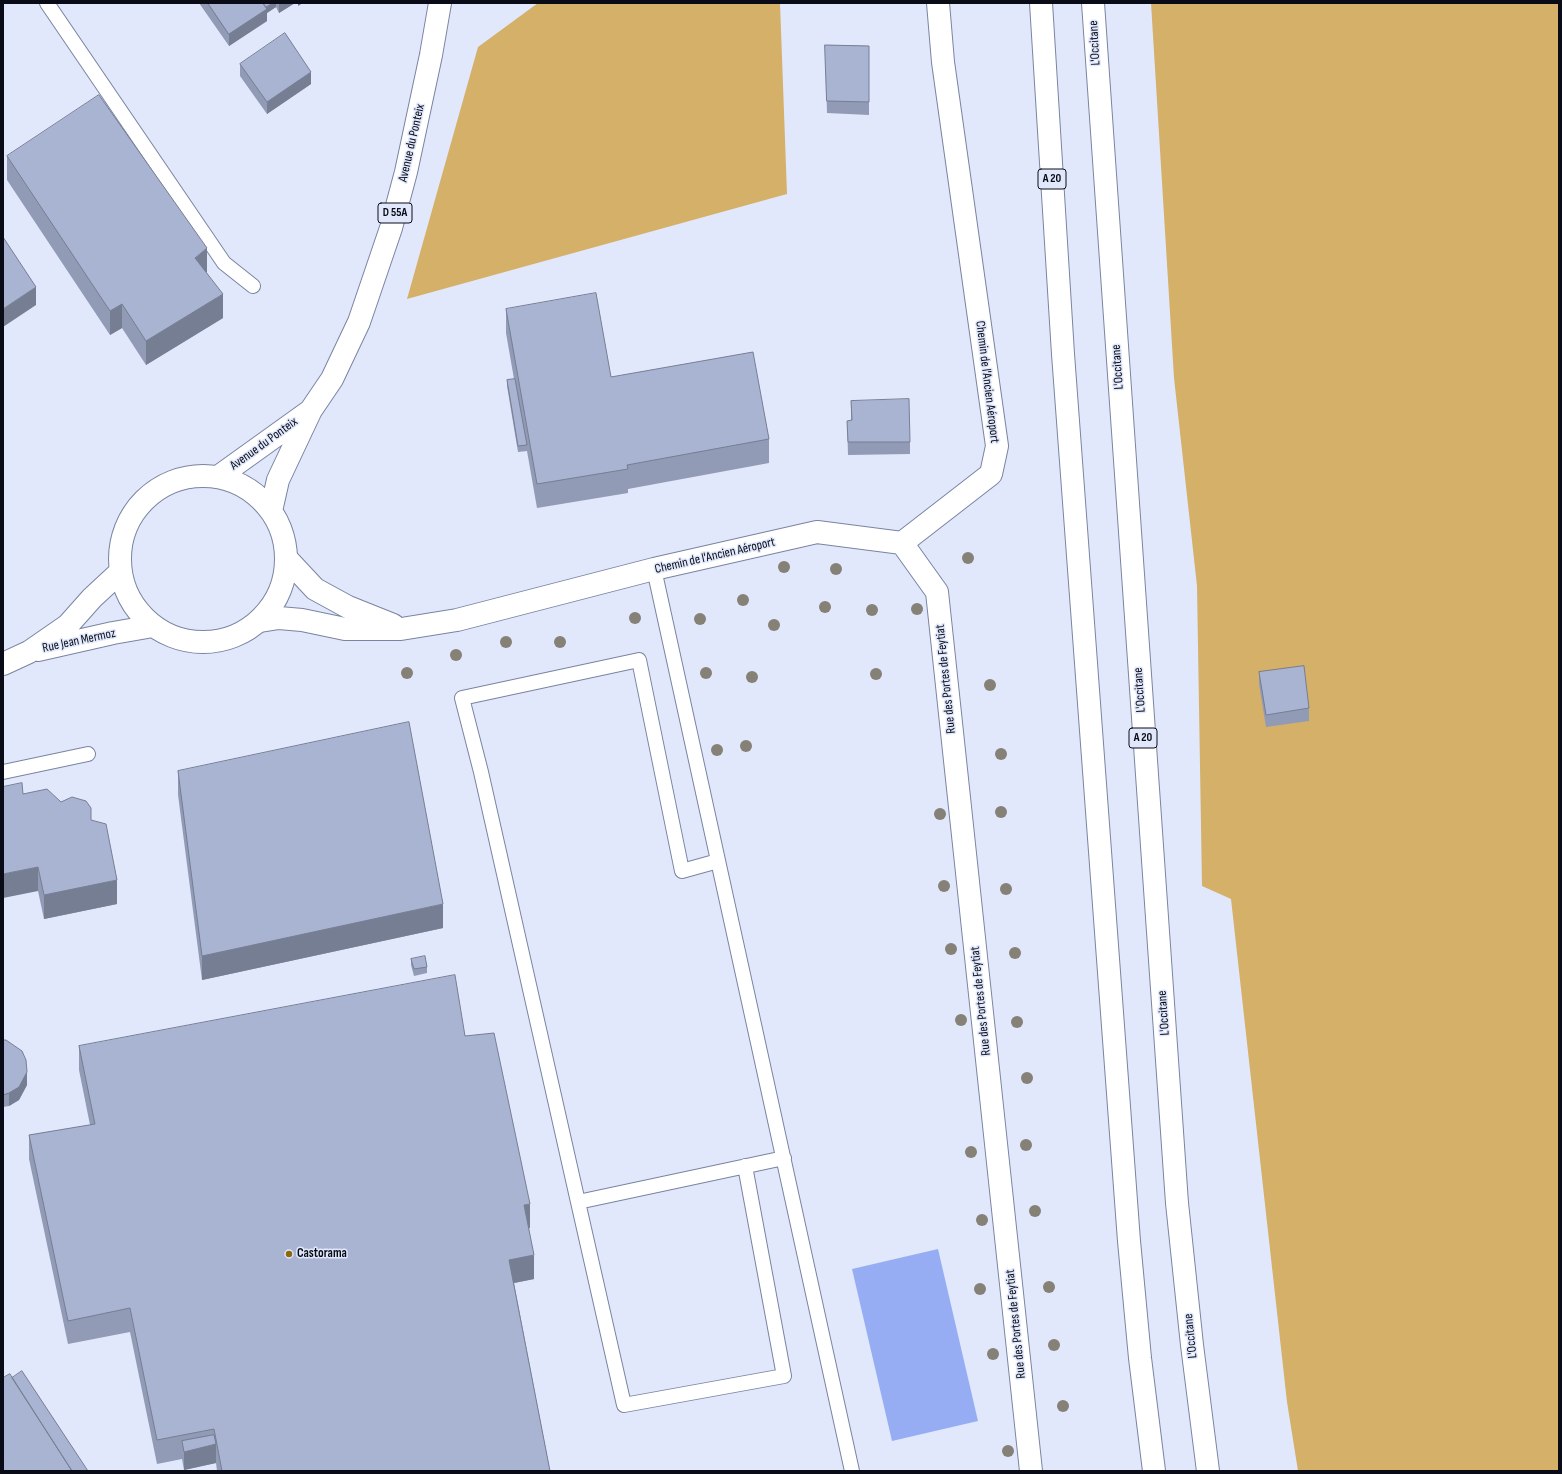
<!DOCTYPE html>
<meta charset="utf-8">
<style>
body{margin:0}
#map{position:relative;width:1562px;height:1474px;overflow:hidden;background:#e1e8fc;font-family:"Sofia Sans Condensed",sans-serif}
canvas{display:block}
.frame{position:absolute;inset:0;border:4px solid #090c16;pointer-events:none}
</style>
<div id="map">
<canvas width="1562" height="1474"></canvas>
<div class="frame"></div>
</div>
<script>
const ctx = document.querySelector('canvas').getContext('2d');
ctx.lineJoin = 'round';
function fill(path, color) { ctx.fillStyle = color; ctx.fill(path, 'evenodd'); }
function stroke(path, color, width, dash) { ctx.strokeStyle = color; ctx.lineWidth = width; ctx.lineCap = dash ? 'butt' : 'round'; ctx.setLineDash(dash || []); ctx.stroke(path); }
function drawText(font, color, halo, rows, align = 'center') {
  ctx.font = font + ' "Sofia Sans Condensed",sans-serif'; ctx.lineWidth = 3; ctx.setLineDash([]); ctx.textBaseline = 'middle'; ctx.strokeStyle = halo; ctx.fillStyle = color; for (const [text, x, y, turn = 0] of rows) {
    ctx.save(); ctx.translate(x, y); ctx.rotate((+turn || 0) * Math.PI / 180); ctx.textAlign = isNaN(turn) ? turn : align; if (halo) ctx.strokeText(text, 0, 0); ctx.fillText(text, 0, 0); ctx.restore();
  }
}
fill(new Path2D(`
 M 538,3 L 780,3 L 787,194 L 407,299 L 478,47 Z
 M 1151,3 L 1559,3 L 1559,1471 L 1298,1471 L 1287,1402 L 1231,899 L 1202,886 L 1197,586 L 1174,378 Z`), '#d4b069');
fill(new Path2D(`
 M 938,1249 L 978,1421 L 892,1441 L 852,1269 Z`), '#96adf3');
const service = new Path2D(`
 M 47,3 L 224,263 L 253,286
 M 654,569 L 852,1471
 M 3,772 L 88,754
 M 718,861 L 682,871 L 639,660 L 462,698 L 481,772 L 578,1202 L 784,1158
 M 578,1202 L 624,1405 L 784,1376 L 745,1166`);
const minor = new Path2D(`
 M 902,543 L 991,474 L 997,446 L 943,62 L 938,3`);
const tertiary = new Path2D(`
 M 287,559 L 315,589 L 348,607 L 393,625
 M 260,621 L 279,618 L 302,620 L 345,629 L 401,629 L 457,620 L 654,569 L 817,532 L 902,543 L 937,592 L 1031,1471`);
const primary = new Path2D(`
 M120 559a83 83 0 1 1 166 0a83 83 0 1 1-166 0Z
 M 218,477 L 310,411
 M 271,511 L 278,480 L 311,410 L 332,379 L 359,322 L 391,228 L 406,172 L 431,55 L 440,3
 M 38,650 L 113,633 L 153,626
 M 3,664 L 29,652 L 68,625 L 92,598 L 120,572`);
const motorway = new Path2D(`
 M 1041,3 L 1063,354 L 1129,1241 L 1140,1358 L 1154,1471
 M 1093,3 L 1177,1203 L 1192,1345 L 1208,1471`);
stroke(service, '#7a84a1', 16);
stroke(minor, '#7a84a1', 24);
stroke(tertiary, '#7a84a1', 24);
stroke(primary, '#7a84a1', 24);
stroke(motorway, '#7a84a1', 24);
stroke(service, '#fff', 14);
stroke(minor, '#fff', 22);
stroke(tertiary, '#fff', 22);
stroke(primary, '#fff', 22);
stroke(motorway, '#fff', 22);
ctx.fillStyle = '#868176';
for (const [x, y] of [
 [968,558],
 [784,567],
 [836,569],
 [743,600],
 [825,607],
 [917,609],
 [872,610],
 [635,618],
 [700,619],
 [774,625],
 [506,642],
 [560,642],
 [456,655],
 [407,673],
 [706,673],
 [876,674],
 [752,677],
 [990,685],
 [746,746],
 [717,750],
 [1001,754],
 [1001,812],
 [940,814],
 [944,886],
 [1006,889],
 [951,949],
 [1015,953],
 [961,1020],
 [1017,1022],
 [1027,1078],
 [1026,1145],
 [971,1152],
 [1035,1211],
 [982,1220],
 [1049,1287],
 [980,1289],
 [1054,1345],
 [993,1354],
 [1063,1406],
 [1008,1451]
]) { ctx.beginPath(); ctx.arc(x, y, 6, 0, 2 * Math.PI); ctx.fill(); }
fill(new Path2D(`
 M 199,3 L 295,3 L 279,13 L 276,7 L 267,13 L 267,21 L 229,46 Z
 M 825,45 L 869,46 L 869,115 L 827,113 Z
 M 240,64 L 311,84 L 267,114 L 240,76 Z
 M 7,156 L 207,272 L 206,272 L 223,318 L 146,365 L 122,328 L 110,335 L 7,180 Z
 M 506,309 L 611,377 L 769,439 L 769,463 L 628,489 L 628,493 L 537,508 L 527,451 L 518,452 L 507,386 L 507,380 L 514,379 L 506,333 Z
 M 851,401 L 910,442 L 910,454 L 848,455 L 847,421 L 851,420 Z
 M 1259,672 L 1309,708 L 1309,721 L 1266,727 L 1259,684 Z
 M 178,771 L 443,928 L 202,980 L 178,795 Z
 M 23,794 L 61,802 L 91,820 L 117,904 L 44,919 L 38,891 Z
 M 411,959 L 427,967 L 427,973 L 414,976 L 411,965 Z
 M 465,1036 L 530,1228 L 529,1228 L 534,1279 L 514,1283 L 550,1471 L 217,1471 L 216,1463 L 184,1470 L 182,1459 L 157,1464 L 130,1332 L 68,1344 L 29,1159 L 29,1135 L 90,1125 L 79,1070 L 79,1046 Z
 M 3,1040 L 27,1085 L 19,1100 L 9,1106 L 3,1107 Z`), '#919bb5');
fill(new Path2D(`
 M 273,3 L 276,3 L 276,7 L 267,13 L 267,21 L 229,46 L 229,34 Z
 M 279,3 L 295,3 L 279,13 Z
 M 298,3 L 303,3 L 298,6 Z
 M 311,72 L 311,84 L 267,114 L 267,102 Z
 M 207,248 L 207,272 L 195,282 L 195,258 Z
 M 36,287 L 36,305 L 3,327 L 3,309 Z
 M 223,294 L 223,318 L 146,365 L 146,341 Z
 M 122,304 L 122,328 L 110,335 L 110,311 Z
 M 38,867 L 38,891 L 3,898 L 3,874 Z
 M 117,880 L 117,904 L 44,919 L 44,895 Z
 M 443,904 L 443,928 L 202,980 L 202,956 Z
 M 27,1072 L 27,1085 L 19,1100 L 9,1106 L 9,1093 Z
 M 530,1204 L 530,1228 L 524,1229 L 524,1205 Z
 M 534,1255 L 534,1279 L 509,1284 L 509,1260 Z
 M 216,1444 L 216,1463 L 184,1470 L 184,1452 Z`), '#767e93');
const building = new Path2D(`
 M 208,3 L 263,3 L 267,9 L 229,34 Z
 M 263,3 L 273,3 L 266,7 Z
 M 285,33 L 311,72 L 267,102 L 240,64 Z
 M 825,45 L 869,46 L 869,102 L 827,101 Z
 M 99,95 L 207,248 L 195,258 L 223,294 L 146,341 L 122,304 L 110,311 L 7,156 Z
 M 3,237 L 36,287 L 3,309 Z
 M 596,293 L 611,377 L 753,352 L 769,439 L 627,465 L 628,469 L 537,484 L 506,309 Z
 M 515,379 L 527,445 L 518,446 L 507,380 Z
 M 909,399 L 910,442 L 848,442 L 847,421 L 852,420 L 851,401 Z
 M 1304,666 L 1309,708 L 1266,715 L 1259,672 Z
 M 409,722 L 443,904 L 202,956 L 178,771 Z
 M 22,783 L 23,794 L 47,789 L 61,802 L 72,797 L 86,801 L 91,808 L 91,820 L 106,824 L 117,880 L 44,895 L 38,867 L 3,874 L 3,787 Z
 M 425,956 L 427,967 L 414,969 L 411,959 Z
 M 455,975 L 465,1036 L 494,1033 L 530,1204 L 524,1205 L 534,1255 L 509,1260 L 550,1471 L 222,1471 L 214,1429 L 157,1440 L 130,1308 L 68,1321 L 29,1135 L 95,1124 L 79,1046 Z
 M 3,1040 L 6,1040 L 22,1051 L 26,1060 L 27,1072 L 19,1087 L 9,1093 L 3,1095 Z
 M 22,1371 L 88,1471 L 72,1471 L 12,1378 Z
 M 10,1374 L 72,1471 L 3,1471 L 3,1378 Z
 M 214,1435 L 216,1444 L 184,1452 L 182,1441 Z`);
fill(building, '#a9b4d2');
stroke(building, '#767e93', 1);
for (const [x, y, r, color] of [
 [289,1254,4,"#8d690c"]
]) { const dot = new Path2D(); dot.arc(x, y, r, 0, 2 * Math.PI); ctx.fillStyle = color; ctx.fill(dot); stroke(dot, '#e1e8fc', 1.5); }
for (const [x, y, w] of [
 [1052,179,28],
 [395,213,34],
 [1143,738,28]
]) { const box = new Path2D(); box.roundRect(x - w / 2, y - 10, w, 20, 3); ctx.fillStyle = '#e1e8fc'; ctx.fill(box); stroke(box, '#090c16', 1); }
drawText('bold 12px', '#090c16', null, [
 ["A 20",1052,179],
 ["D 55A",395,213],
 ["A 20",1143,738]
]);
drawText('13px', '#090c16', '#e1e8fc', [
 ["L'Occitane",1095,43,-93],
 ["Avenue du Ponteix",412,143,-77],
 ["L'Occitane",1118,367,-94],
 ["Chemin de l'Ancien Aéroport",987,382,83],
 ["Avenue du Ponteix",264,444,-36],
 ["Chemin de l'Ancien Aéroport",715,556,-13],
 ["Rue Jean Mermoz",79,641,-12],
 ["Rue des Portes de Feytiat",946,679,-96],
 ["L'Occitane",1140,690,-94],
 ["Rue des Portes de Feytiat",981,1001,-96],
 ["L'Occitane",1164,1013,-94],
 ["Rue des Portes de Feytiat",1016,1324,-96],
 ["L'Occitane",1191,1336,-96]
]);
drawText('bold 13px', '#090c16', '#e1e8fc', [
 ["Castorama",297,1254]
], 'left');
</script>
